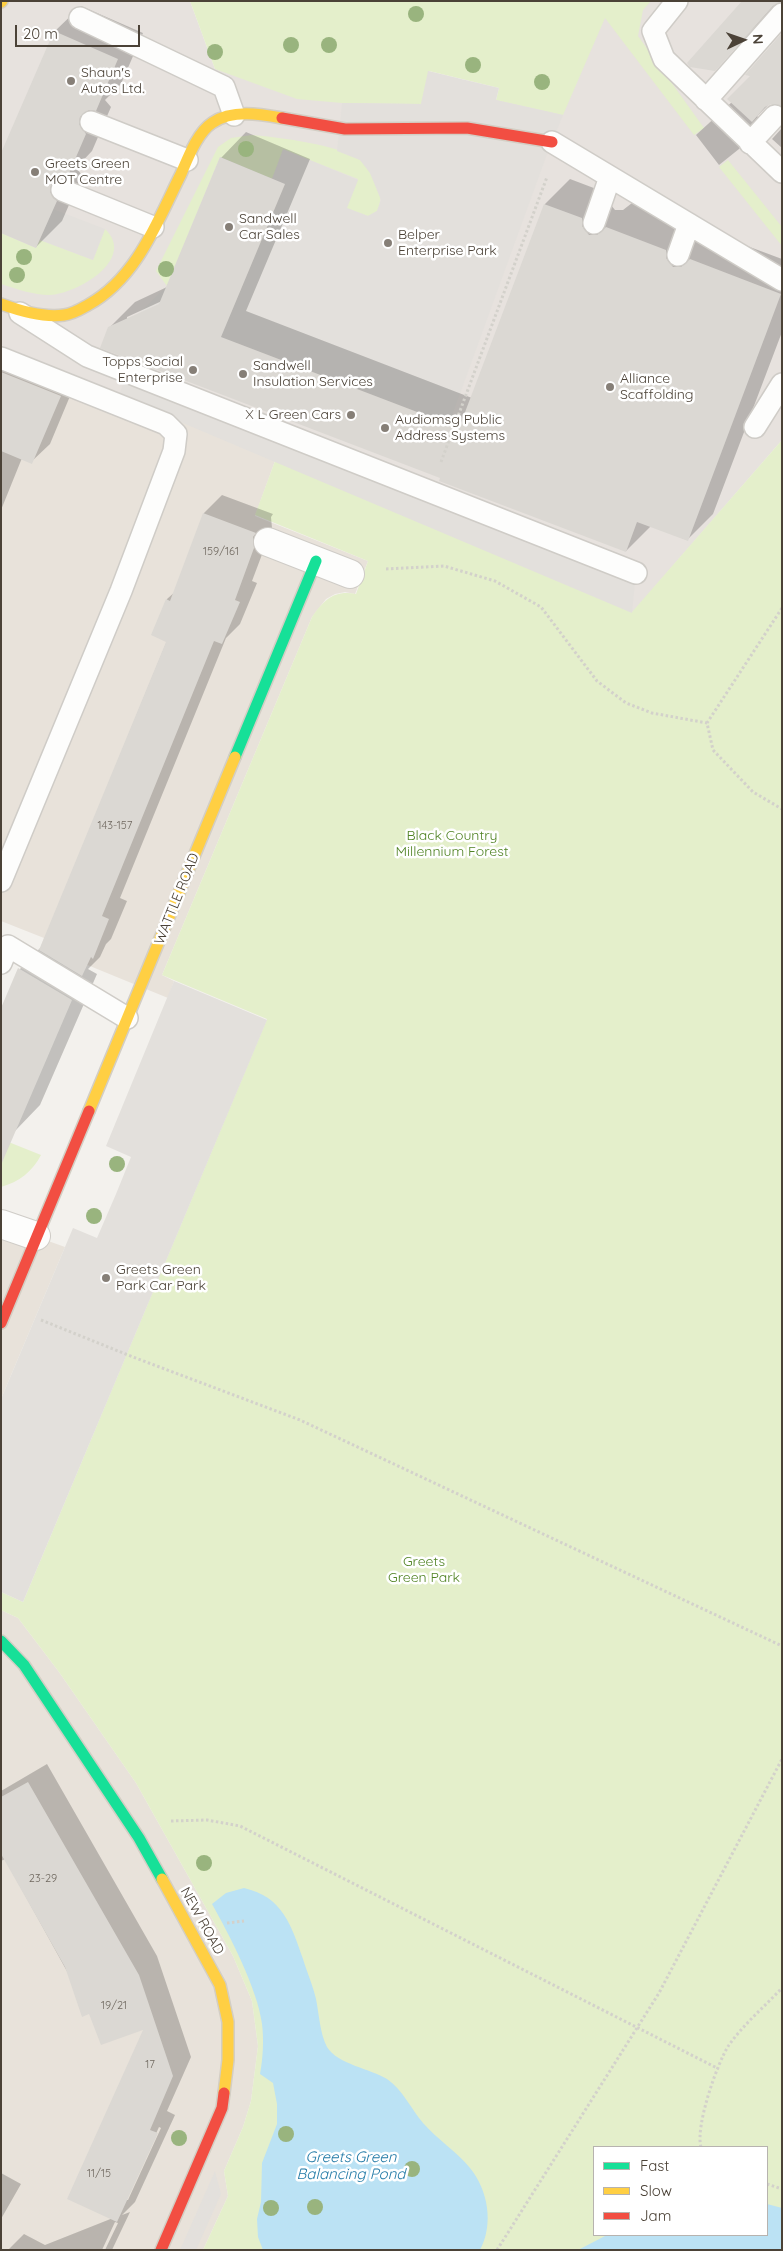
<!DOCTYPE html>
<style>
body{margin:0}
#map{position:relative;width:783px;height:2251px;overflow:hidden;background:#f3f1ed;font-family:Quicksand,sans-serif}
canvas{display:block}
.frame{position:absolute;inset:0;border:2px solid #4b4237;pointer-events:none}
.legend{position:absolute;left:593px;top:2146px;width:175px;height:90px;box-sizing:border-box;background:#fff;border:1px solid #b7b3af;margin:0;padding:6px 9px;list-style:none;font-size:15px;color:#4b4237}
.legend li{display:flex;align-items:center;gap:10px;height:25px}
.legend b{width:25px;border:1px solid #b7b3af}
.north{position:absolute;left:718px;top:15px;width:50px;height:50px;-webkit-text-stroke:4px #fff;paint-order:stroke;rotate:87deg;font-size:14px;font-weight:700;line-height:20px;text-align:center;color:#4b4237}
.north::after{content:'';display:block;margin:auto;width:18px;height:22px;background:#4b4237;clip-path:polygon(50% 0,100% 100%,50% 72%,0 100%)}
.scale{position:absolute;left:15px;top:25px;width:125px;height:22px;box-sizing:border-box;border:2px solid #4b4237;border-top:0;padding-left:6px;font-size:15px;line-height:18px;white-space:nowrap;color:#4b4237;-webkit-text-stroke:4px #fff;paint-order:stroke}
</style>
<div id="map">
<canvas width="783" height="2251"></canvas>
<div class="frame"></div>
<ul class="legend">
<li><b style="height:6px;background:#16e098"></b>Fast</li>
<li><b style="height:6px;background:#ffcf43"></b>Slow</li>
<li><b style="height:6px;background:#f24e42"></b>Jam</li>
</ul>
<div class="north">N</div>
<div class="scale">20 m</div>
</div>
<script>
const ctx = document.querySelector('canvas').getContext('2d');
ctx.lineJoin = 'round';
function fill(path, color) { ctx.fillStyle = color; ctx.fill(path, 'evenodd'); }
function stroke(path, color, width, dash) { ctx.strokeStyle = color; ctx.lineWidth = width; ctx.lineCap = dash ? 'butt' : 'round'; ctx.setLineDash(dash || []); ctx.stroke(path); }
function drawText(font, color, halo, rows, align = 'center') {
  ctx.font = font + ' Quicksand,sans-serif'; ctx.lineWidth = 5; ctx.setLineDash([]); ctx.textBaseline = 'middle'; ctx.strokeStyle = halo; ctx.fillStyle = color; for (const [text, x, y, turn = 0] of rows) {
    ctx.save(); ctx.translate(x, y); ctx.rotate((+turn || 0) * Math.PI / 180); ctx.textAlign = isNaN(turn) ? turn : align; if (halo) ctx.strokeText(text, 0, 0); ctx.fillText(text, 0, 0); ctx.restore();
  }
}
fill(new Path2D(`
 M 1,345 L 275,461 L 255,516 L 368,561 L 355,594 L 345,592 L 335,594 L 326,599 L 312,617 L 162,975 L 174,981 L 168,998 L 41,946 L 44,938 L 1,921 Z
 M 1,1224 L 65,1247 L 1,1399 Z
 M 1,1610 L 18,1618 L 59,1672 L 136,1783 L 233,1956 L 252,2001 L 258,2046 L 251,2101 L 243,2127 L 224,2171 L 228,2196 L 203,2250 L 1,2250 Z`), '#e8e2da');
fill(new Path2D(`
 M 2,1 L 190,1 L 215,69 L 428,71 L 456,78 L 496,100 L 599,1 L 782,1 L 782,440 L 632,613 L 1,345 Z`), '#e7e2de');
fill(new Path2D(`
 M 190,1 L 651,1 L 643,10 L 638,36 L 704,128 L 694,135 L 605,18 L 563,115 L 496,100 L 499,88 L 429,71 L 421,104 L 342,103 L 297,99 L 215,69 Z
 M 252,135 C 277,137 341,145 360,160 C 367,166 371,175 375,182 C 381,194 382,200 377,211 L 368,216 L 346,208 L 358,179 L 284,150 L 272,179 L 220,157 L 167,286 L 156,271 L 218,147 L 231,138 Z
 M 728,160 L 782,227 L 782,246 L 719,167 Z
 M 105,229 C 137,259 77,294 50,295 C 33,295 17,289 1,284 L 1,233 L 36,248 L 40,240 L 93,260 Z
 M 782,440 L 782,2250 L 203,2250 L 228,2196 L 224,2171 L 243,2127 L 251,2101 L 258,2046 L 252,2001 L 233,1956 L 136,1783 L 59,1672 L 18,1618 L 1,1610 L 1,1592 L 23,1602 L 267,1019 L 162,975 L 312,617 C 324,600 334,590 356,594 L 368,561 L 255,515 L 275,461 L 632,612 ZM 594,2147 L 767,2147 L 767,2235 L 594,2235 Z
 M 1,1139 L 41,1155 C 33,1171 19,1182 1,1187 Z`), '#e4efcb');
fill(new Path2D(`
 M 428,71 L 499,88 L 496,100 L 563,115 L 546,157 L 449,424 L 237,343 L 234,349 L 139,313 L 167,286 L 231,313 L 285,185 L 272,179 L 283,149 L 358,180 L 347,208 L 368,216 L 377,211 L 381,200 L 370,173 L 360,160 L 337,151 L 342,103 L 421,104 Z
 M 53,209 L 105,229 L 93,260 L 40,240 Z
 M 127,372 L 636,573 L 632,613 L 119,396 Z
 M 174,981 L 267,1020 L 23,1602 L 1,1592 L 1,1399 L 73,1228 L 97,1238 L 116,1194 L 131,1157 L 106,1146 Z
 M 215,2171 L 221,2194 L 196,2250 L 180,2250 Z`), '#e3e0dc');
fill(new Path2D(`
 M 244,1888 C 283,1897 291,1925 303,1959 C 307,1972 313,1986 316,1999 C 319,2014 320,2034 327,2047 C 337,2064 371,2069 387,2079 C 403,2090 411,2109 423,2123 C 437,2139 456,2151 470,2168 C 488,2190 494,2224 480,2250 L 263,2250 L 258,2237 L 257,2219 L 261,2202 L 262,2163 L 277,2124 L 277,2104 L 273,2083 L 260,2074 C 263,2058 264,2040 262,2024 C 258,1990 229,1934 212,1904 L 226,1893 Z
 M 767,2204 L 782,2208 L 782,2250 L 578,2250 L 607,2235 L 767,2235 Z`), '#bbe2f4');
fill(new Path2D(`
 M 744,1 L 781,1 L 777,3 L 715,69 Z
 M 81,6 L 143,33 L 121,84 L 105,100 L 111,107 L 92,151 L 76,168 L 82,175 L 62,221 L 36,247 L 1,157 L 55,31 Z
 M 752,75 L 770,103 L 757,116 L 765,124 L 739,149 L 719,165 L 696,135 L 732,102 Z
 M 782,128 L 782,148 L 772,139 Z
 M 246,132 L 310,159 L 246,311 L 472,398 L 545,204 L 570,179 L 607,193 L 607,200 L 615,210 L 623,210 L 632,203 L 782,259 L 782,332 L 713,514 L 687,540 L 651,526 L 626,551 L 442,477 L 109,328 L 135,302 L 167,287 L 221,158 ZM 164,300 L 165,302 L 127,320 L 127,317 Z
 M 1,347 L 78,377 L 50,444 L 31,462 L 22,458 L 1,510 Z
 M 222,495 L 273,514 L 271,517 L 272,528 L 252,581 L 257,583 L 240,624 L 226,638 L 120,898 L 127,901 L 111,939 L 106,944 L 100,957 L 88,969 L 97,974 L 40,1105 L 15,1131 L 20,969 L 42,946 L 167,641 L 167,599 L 176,591 L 204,513 Z
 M 47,1764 L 157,1956 L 191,2057 L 167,2111 L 175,2115 L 135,2202 L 122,2215 L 130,2212 L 112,2250 L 105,2250 L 118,2223 L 115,2222 L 102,2250 L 8,2250 L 24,2234 L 45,2245 L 113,2218 L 145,2028 L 90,2013 L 5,1859 L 1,1861 L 1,1791 ZM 159,2127 L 161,2128 L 128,2200 L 126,2200 Z
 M 1,2173 L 21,2184 L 1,2219 Z`), '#0003');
fill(new Path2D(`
 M 742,1 L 782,2 L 773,6 L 715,71 L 690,67 L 687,63 Z
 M 54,31 L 118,59 L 96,111 L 89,110 L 80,117 L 79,124 L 86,134 L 67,178 L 60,178 L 51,185 L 50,192 L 57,201 L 36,248 L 1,233 L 1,153 Z
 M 782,33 L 782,106 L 771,104 L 765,107 L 752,122 L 727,99 L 750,76 L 745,75 Z
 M 220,157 L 285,184 L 221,337 L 459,428 L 544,204 L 582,218 L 582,226 L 589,235 L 597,235 L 606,227 L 666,250 L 666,258 L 673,267 L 681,267 L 690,259 L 781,294 L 688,541 L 637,522 L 626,552 L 439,481 L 440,478 L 100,348 L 108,327 L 159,304 Z
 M 1,372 L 61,396 L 32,464 L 1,451 Z
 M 203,513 L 256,533 L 253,537 L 254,548 L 235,600 L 240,602 L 222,644 L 214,641 L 102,916 L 109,919 L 93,959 L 91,957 L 82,976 L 39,950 L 166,642 L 151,635 L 166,599 L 170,601 Z
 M 18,968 L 72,1000 L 1,1165 L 1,1008 Z
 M 28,1782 L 139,1975 L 173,2076 L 150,2130 L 158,2133 L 117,2222 L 67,2199 L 143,2030 L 101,2045 L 89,2014 L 82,2017 L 65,1967 L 1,1854 L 1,1797 Z`), '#dbd8d3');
const lane = new Path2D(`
 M 677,1 L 653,31 L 664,59 L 782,172
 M 80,18 L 224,87 L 234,115
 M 706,100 L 782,14
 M 91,122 L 187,160
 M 552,142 L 782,280
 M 750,143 L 775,116
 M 62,190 L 153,227
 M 594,223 L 610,177
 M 678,255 L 689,224
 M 20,313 L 87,356 L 636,573
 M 1,358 L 166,424 L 176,434 L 174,451 L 121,591 L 1,881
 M 755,427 L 782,384
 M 1,963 L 8,946 L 127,1018`);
const street = new Path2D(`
 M 268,542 L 350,574
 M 1,1224 L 36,1236`);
const fast = new Path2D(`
 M 235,757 L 316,561
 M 1,1641 L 24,1665 L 139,1838 L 162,1879`);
const slow = new Path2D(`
 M 1,2 L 2,1
 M 1,304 C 20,311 43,318 64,315 C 73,314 81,309 88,305 C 137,278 157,222 181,174 C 188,158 197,133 212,123 C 232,109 260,114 282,118
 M 89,1111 L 235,757
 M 162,1879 L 220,1985 L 228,2022 L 228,2060 L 224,2093`);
const jam = new Path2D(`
 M 282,118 L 345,129 L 467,128 L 552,142
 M 1,1323 L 89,1111
 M 161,2250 L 222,2108 L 224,2093`);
stroke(lane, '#cfccc7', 24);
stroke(street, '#cfccc7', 30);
stroke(fast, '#d3cec4', 14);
stroke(slow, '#d3cec4', 14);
stroke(jam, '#d3cec4', 14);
stroke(new Path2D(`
 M 441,462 L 547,177
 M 386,569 L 444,566 L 495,581 L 541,607 L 597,681 L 626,703 L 652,713 L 707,723
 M 782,608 L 707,723 L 713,750 L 753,792 L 782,809
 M 41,1320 L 133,1357 L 300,1420 L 782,1646
 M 171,1821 L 207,1820 L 240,1826 L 719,2069
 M 227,1923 L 244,1921
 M 701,2147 C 695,2127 717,2063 729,2045 C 743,2025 765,2006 782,1988
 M 767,2184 L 782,2189
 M 497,2250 L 659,1993 L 782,1759`), '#d3d1cb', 3, [2.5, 2.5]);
stroke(lane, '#fdfdfc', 21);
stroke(street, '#fdfdfc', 28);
stroke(fast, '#16e098', 11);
stroke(slow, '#ffcf43', 11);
stroke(jam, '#f24e42', 11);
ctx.fillStyle = '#99b47e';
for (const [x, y] of [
 [416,14],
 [291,45],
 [329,45],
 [215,52],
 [473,65],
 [542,82],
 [246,149],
 [24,257],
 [166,269],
 [17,275],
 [117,1164],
 [94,1216],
 [204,1863],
 [286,2134],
 [179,2138],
 [412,2169],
 [315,2207],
 [271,2208]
]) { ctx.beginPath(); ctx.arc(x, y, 8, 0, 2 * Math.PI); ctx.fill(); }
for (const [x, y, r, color] of [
 [71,81,5,"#867f77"],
 [35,172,5,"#867f77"],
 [229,227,5,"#867f77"],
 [388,243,5,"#867f77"],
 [193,370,5,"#867f77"],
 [243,374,5,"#867f77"],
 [610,387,5,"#867f77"],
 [351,415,5,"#867f77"],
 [385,428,5,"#867f77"],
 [106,1278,5,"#867f77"]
]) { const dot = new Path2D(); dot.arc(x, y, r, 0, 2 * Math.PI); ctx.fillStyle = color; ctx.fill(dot); stroke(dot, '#fff', 2); }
drawText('11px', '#706960', null, [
 ["159/161",221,552],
 ["143-157",115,826],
 ["23-29",43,1879],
 ["19/21",114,2006],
 ["17",150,2065],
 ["11/15",99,2174]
]);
drawText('14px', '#4b4237', '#fff', [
 ["Shaun's",81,73],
 ["Autos Ltd.",81,89],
 ["Greets Green",45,164],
 ["MOT Centre",45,180],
 ["Sandwell",239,219],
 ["Car Sales",239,235],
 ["Belper",398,235],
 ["Enterprise Park",398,251],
 ["Topps Social",183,362,"right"],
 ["Enterprise",183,378,"right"],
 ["Sandwell",253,366],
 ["Insulation Services",253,382],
 ["Alliance",620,379],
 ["Scaffolding",620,395],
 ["X L Green Cars",341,415,"right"],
 ["Audiomsg Public",395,420],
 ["Address Systems",395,436],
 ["Greets Green",116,1270],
 ["Park Car Park",116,1286]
], 'left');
drawText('14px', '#508324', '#fff', [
 ["Black Country",452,836],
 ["Millennium Forest",452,852],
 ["Greets",424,1562],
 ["Green Park",424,1578]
]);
drawText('14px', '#4b4237', '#fff', [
 ["WATTLE ROAD",177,899,-68],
 ["NEW ROAD",202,1921,61]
]);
drawText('italic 15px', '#237ba7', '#fff', [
 ["Greets Green",351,2157],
 ["Balancing Pond",351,2174]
]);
</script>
